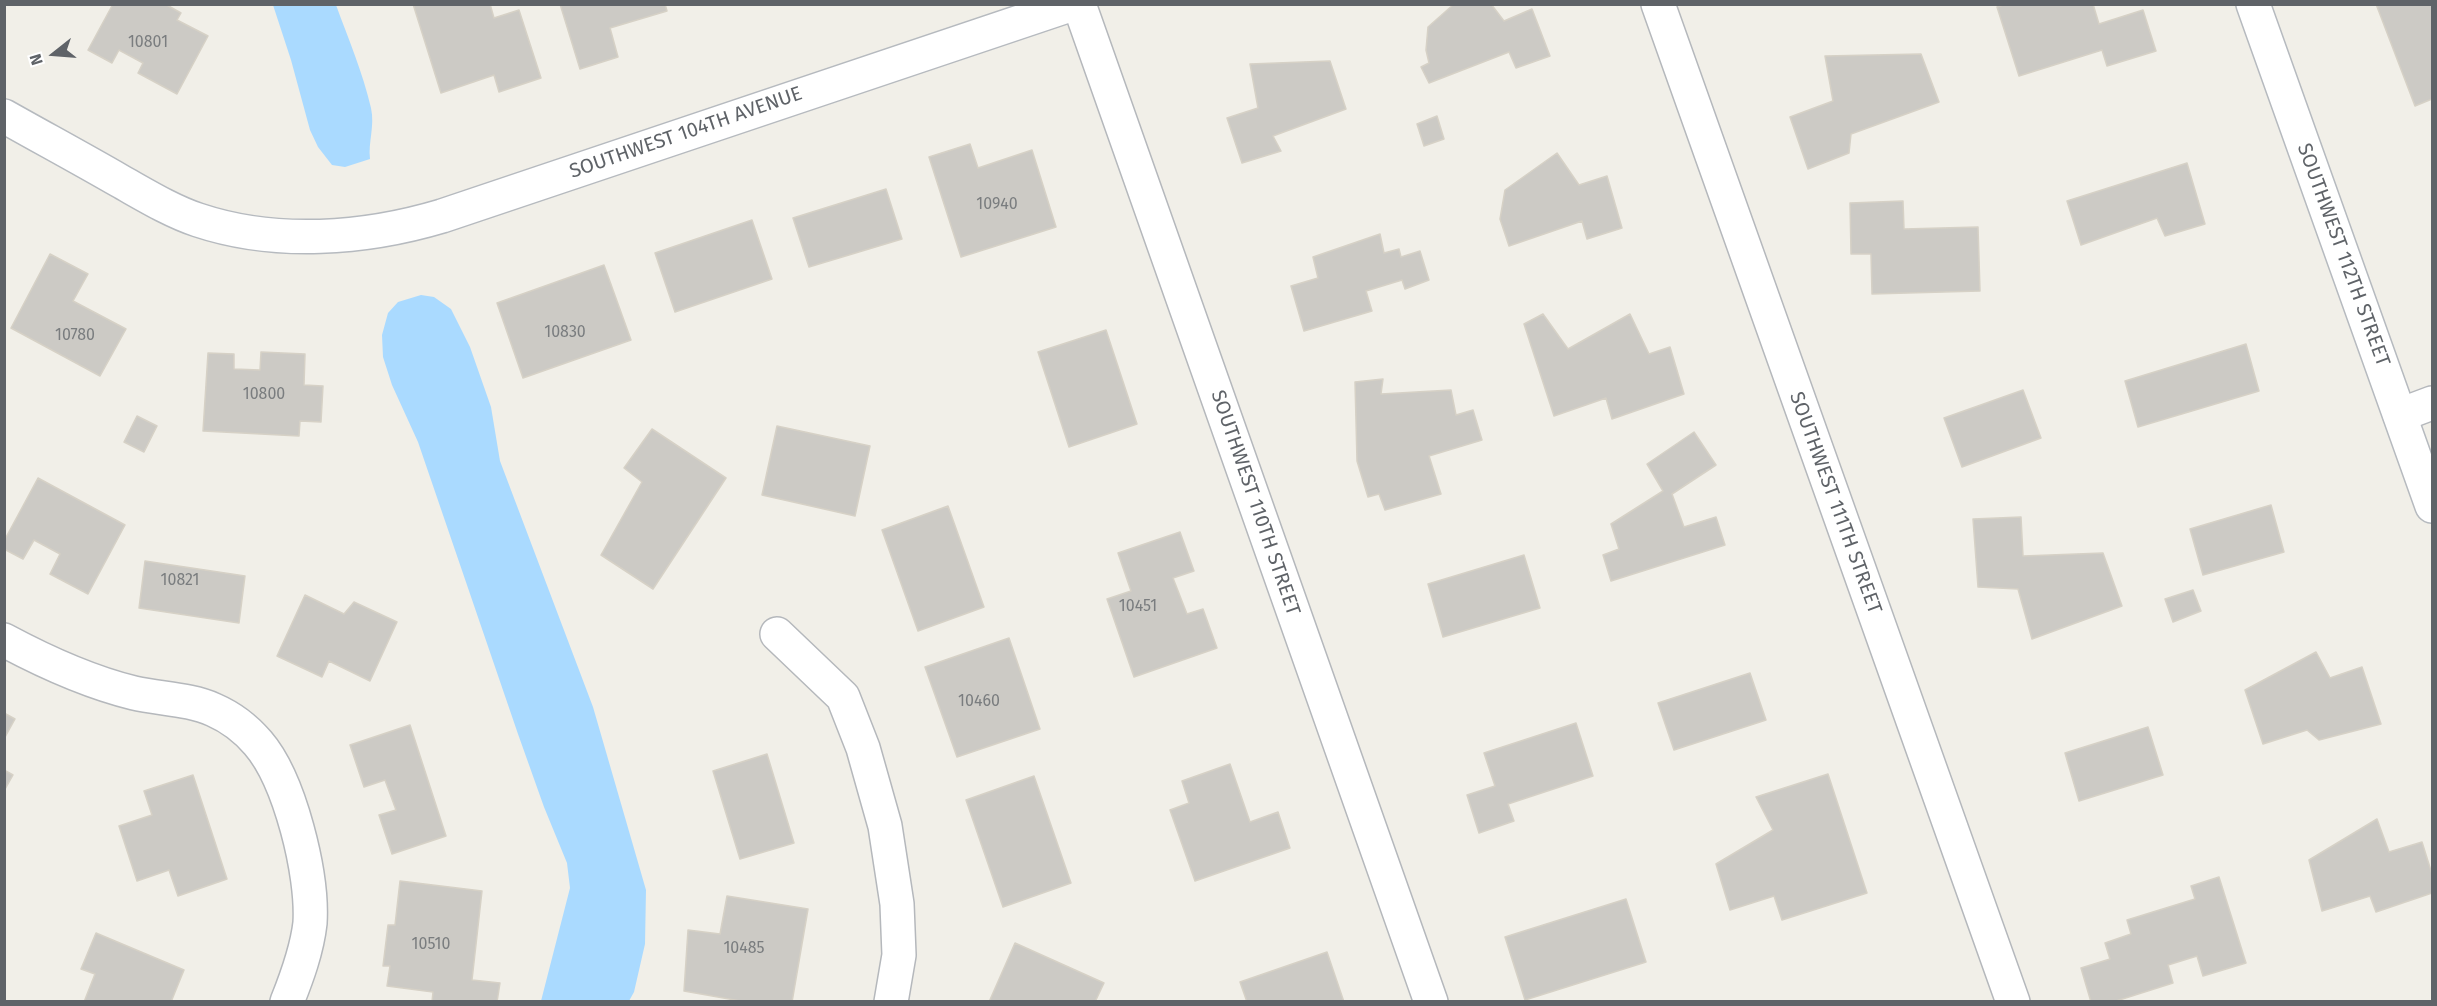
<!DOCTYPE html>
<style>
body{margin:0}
#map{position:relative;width:2437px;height:1006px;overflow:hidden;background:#f1efe8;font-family:"Fira Sans",sans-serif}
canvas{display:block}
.frame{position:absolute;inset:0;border:6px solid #5f6368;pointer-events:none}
.north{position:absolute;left:24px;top:24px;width:60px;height:60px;-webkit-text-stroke:4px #fff;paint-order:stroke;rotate:253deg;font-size:16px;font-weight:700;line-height:24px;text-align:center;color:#5f6368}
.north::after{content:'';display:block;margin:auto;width:21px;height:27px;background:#5f6368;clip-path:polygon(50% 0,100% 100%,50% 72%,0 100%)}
</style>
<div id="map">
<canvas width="2437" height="1006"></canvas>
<div class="frame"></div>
<div class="north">N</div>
</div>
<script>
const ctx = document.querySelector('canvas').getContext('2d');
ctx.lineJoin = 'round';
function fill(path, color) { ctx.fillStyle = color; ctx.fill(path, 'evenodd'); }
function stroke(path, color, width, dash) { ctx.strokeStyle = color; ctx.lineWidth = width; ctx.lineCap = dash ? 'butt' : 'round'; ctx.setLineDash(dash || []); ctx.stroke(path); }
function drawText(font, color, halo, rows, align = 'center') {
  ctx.font = font + ' "Fira Sans",sans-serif'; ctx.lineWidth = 4.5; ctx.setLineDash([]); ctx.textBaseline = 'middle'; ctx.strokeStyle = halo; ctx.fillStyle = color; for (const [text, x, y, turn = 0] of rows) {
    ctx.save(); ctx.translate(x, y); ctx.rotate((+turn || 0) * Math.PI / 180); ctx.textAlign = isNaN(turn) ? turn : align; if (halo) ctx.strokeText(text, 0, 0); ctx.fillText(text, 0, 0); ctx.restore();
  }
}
fill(new Path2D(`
 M 273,5 L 336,5 C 348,38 363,73 371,108 C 375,126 368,142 370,159 L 345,167 L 332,165 L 318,147 L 310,130 L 291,60 Z
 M 421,295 L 434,297 L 451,309 L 470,347 L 491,407 L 500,461 L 593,707 L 646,890 L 645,944 L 634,992 L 629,1001 L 541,1001 L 570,888 L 567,863 L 544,807 L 518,734 L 418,442 L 392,385 L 383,357 L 382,335 L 388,313 L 398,302 Z`), '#aadaff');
const building = new Path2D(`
 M 113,4 L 165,4 L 181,13 L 177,20 L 208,36 L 177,94 L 138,73 L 143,63 L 119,50 L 112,63 L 88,50 Z
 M 413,4 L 490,4 L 494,18 L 519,10 L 541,78 L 499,92 L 494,75 L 441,93 Z
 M 560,4 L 665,4 L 667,11 L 610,28 L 618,57 L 580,69 Z
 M 1454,4 L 1491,4 L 1504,21 L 1532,9 L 1550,56 L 1516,68 L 1509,52 L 1429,83 L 1421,67 L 1429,63 L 1426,50 L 1428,27 Z
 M 2006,4 L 2093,4 L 2099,24 L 2143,10 L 2156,51 L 2107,66 L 2102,50 L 2019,76 L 1997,7 Z
 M 2376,4 L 2432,4 L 2432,99 L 2415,106 Z
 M 1921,54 L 1939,102 L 1851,134 L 1849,153 L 1808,169 L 1790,117 L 1833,101 L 1825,56 Z
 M 1330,61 L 1346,109 L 1273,136 L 1281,151 L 1242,163 L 1227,118 L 1258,108 L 1250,64 Z
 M 1437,116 L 1444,139 L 1424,146 L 1417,124 Z
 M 970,144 L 978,168 L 1032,150 L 1056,227 L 961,257 L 929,157 Z
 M 1557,153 L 1579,185 L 1607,176 L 1622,228 L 1587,239 L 1582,221 L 1509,246 L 1500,219 L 1505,190 Z
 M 2187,163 L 2205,224 L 2165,236 L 2157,218 L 2081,245 L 2067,201 Z
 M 886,189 L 902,239 L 809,267 L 793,218 Z
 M 1903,201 L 1904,229 L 1978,227 L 1980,291 L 1872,294 L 1871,254 L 1851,254 L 1850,203 Z
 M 752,220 L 772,279 L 675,312 L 655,253 Z
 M 1380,234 L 1384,253 L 1399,249 L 1401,257 L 1420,251 L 1429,280 L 1405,289 L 1402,280 L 1366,291 L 1372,311 L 1304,331 L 1291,286 L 1318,278 L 1313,257 Z
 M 50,254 L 88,274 L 73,301 L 126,329 L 100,376 L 11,328 Z
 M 604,265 L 631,340 L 523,378 L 497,303 Z
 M 1543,314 L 1568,349 L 1630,314 L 1649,354 L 1670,347 L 1684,394 L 1612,419 L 1606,398 L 1554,416 L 1524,324 Z
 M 1106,330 L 1137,424 L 1069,447 L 1038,352 Z
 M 2246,344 L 2259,391 L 2138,427 L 2125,381 Z
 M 261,352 L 305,354 L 304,385 L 323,386 L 321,422 L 300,421 L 299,436 L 203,431 L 208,353 L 234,354 L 234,369 L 260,370 Z
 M 1383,379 L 1381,394 L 1451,390 L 1456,415 L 1473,410 L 1482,440 L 1429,456 L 1441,494 L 1385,510 L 1379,494 L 1368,497 L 1357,461 L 1355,382 Z
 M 2023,390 L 2041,438 L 1962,467 L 1944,418 Z
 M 137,416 L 157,426 L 144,452 L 124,442 Z
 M 777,426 L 870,446 L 855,516 L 762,495 Z
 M 652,429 L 726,478 L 653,589 L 601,555 L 642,482 L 624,468 Z
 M 1694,432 L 1716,465 L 1672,494 L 1684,527 L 1716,517 L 1725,545 L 1611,581 L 1603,555 L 1619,549 L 1611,524 L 1663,491 L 1647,464 Z
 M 38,478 L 125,525 L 88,594 L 50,574 L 60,554 L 34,540 L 23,559 L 4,549 L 4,541 Z
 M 2271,505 L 2284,552 L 2203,575 L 2190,529 Z
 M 948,506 L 984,607 L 918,631 L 882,530 Z
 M 2021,517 L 2023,556 L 2103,553 L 2122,606 L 2032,639 L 2018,589 L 1978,587 L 1973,519 Z
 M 1180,532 L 1194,571 L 1173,578 L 1187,614 L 1203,609 L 1217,648 L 1134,677 L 1107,599 L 1131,591 L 1118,553 Z
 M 1524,555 L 1540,608 L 1443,637 L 1428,584 Z
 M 145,561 L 245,576 L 239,623 L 139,608 Z
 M 2193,590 L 2201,611 L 2173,622 L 2165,599 Z
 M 305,595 L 344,614 L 354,602 L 397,622 L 370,681 L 329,661 L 322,677 L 277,656 Z
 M 1009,638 L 1040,729 L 957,757 L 925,667 Z
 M 2316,652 L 2330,678 L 2362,667 L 2381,724 L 2319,740 L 2307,730 L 2263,744 L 2245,690 Z
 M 1750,673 L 1766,720 L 1674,750 L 1658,703 Z
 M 4,713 L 15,719 L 4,739 Z
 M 1576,723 L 1593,776 L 1508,804 L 1514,821 L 1479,833 L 1467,795 L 1495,786 L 1484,753 Z
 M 410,725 L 446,836 L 392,854 L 379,815 L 396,810 L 385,780 L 364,787 L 350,745 Z
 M 2148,727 L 2163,775 L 2079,801 L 2065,753 Z
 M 767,754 L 794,843 L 740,859 L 713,771 Z
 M 1230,764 L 1250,822 L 1278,812 L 1290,848 L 1195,881 L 1170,810 L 1189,803 L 1182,781 Z
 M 4,770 L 13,775 L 4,791 Z
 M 1828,774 L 1867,893 L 1782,920 L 1774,896 L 1730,910 L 1716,864 L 1773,830 L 1756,797 Z
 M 193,775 L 227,879 L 178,896 L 169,870 L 137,881 L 119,826 L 152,815 L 144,791 Z
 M 1034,776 L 1071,883 L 1003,907 L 966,800 Z
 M 2377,819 L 2389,852 L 2422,842 L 2432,874 L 2432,893 L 2376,912 L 2370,896 L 2322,911 L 2309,860 Z
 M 2219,877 L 2246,963 L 2203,976 L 2197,956 L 2168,965 L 2173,983 L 2113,1002 L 2091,1002 L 2081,968 L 2110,959 L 2105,943 L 2131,934 L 2127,920 L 2195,899 L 2191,886 Z
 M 400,881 L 482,891 L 472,980 L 500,983 L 497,1002 L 432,1002 L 433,992 L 387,986 L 390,966 L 383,966 L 388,925 L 395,925 Z
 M 727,896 L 808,909 L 792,1002 L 746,1002 L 684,991 L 688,930 L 720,934 Z
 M 1626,899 L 1646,962 L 1525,1000 L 1505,937 Z
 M 96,933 L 184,970 L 171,1002 L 84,1002 L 95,974 L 81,969 Z
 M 1015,943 L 1104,983 L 1095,1002 L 989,1002 Z
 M 1327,952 L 1344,1002 L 1247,1002 L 1240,982 Z`);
fill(building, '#cccac5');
stroke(building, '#d6d1c6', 1.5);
const street = new Path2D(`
 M 1079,4 L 1431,1002
 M 1658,4 L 2013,1002
 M 2400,415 L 2432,403
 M 777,634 L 843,697 L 863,748 L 885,826 L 897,904 L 899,955 L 891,1002
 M 4,640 C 45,662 89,682 134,693 C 160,699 190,699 214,710 C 230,717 246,729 258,743 C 290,780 313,874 310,923 C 307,950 297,977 287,1002`);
const secondary = new Path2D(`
 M 2253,4 L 2432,506
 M 4,116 C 43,138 82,159 120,181 C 145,195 171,211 198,220 C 276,246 365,239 442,216 L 1073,4`);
stroke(street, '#b5b8bc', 36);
stroke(secondary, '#b6babf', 36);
stroke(street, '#fff', 33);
stroke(secondary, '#fff', 33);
drawText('16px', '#7a7d7f', null, [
 ["10801",148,43],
 ["10940",997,205],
 ["10830",565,333],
 ["10780",75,336],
 ["10800",264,395],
 ["10821",180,581],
 ["10451",1138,607],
 ["10460",979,702],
 ["10510",431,945],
 ["10485",744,949]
]);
drawText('20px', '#5f6368', '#fff', [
 ["SOUTHWEST 104TH AVENUE",686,133,-19],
 ["SOUTHWEST 112TH STREET",2343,255,70],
 ["SOUTHWEST 110TH STREET",1255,503,71],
 ["SOUTHWEST 111TH STREET",1835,503,70]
]);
</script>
